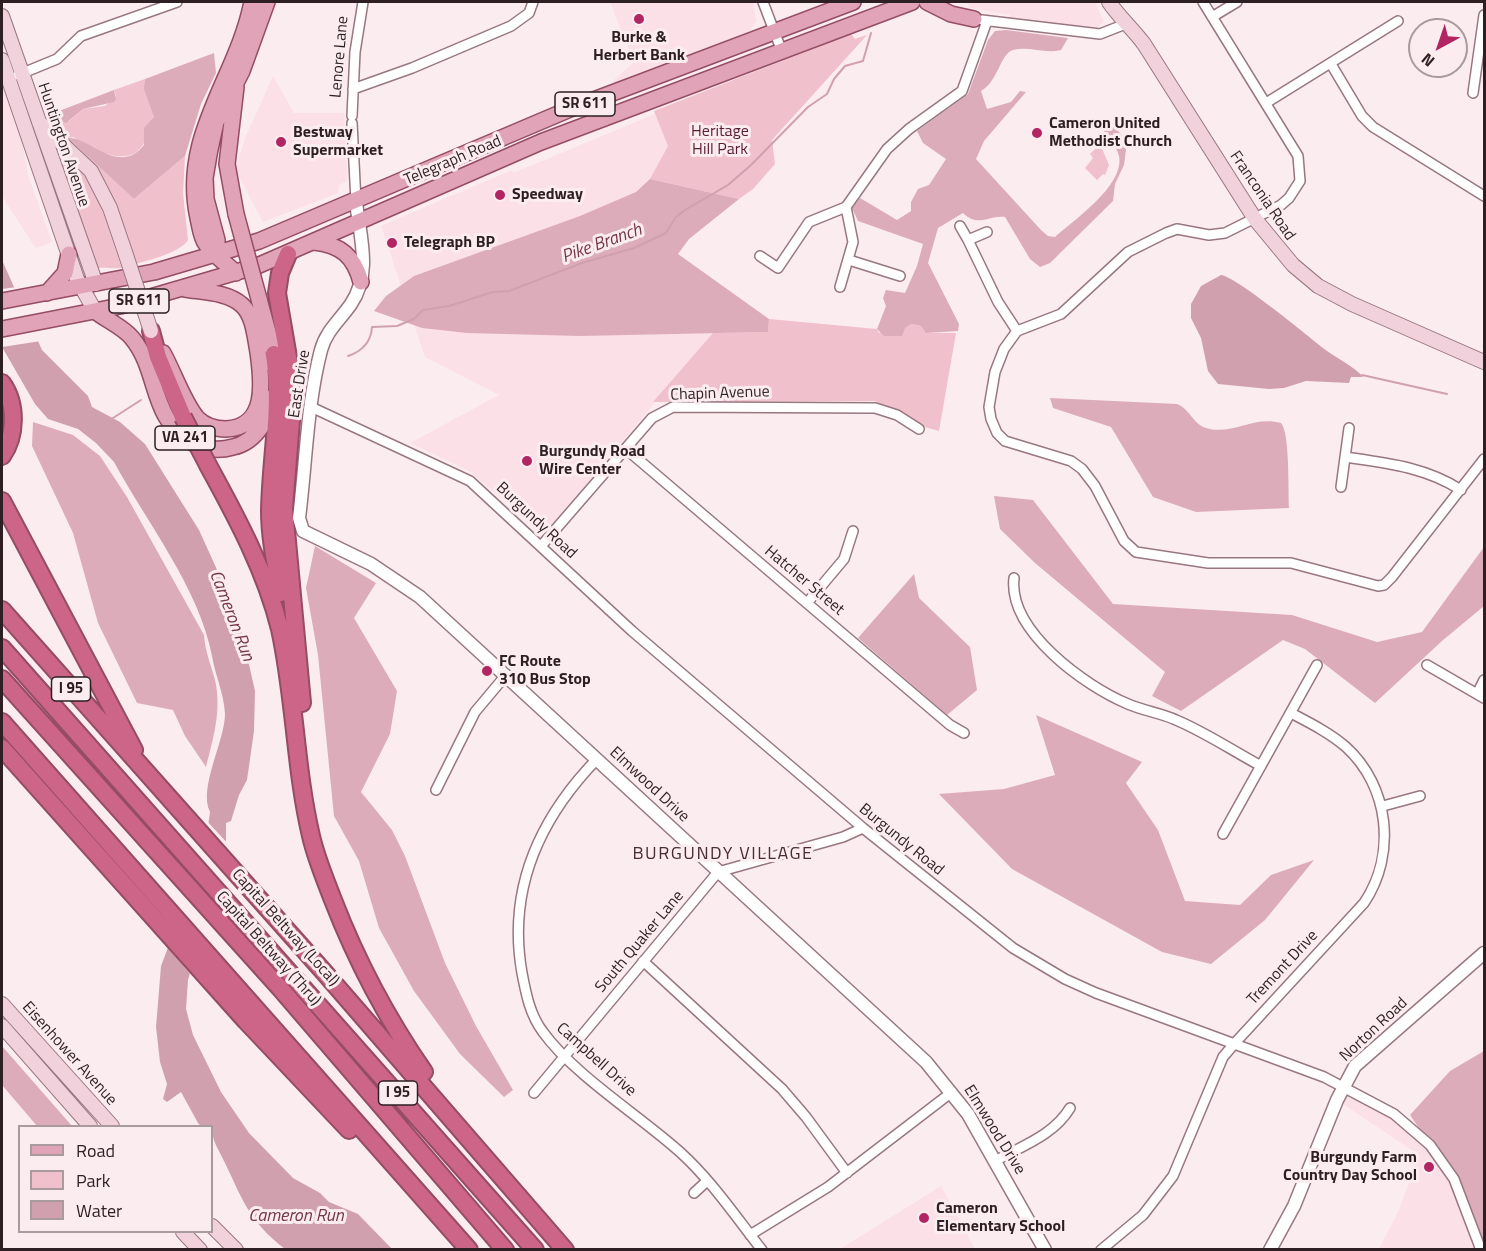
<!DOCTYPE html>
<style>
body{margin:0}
#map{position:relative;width:1486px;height:1251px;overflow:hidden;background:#fbecf0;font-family:"Titillium Web",sans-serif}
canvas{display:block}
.frame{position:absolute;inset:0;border:3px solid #2d1f23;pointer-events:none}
.legend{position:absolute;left:18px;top:1125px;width:195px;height:108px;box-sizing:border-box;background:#fbecf0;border:2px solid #a99a9e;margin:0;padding:8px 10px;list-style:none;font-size:18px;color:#2d1f23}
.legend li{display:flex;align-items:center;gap:12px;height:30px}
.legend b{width:30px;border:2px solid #a99a9e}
.north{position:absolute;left:1408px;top:18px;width:60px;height:60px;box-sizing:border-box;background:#fbecf0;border:2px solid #a99a9e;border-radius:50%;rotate:220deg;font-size:16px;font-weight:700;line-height:24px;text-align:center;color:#2d1f23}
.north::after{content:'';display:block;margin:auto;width:21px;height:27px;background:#b12562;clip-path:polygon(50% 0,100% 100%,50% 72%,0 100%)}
</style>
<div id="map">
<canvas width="1486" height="1251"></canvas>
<div class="frame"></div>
<ul class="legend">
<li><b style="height:8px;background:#e1a3b8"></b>Road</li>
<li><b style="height:16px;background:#f0c0cd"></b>Park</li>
<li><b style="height:16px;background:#d1a0ae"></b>Water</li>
</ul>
<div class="north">N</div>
</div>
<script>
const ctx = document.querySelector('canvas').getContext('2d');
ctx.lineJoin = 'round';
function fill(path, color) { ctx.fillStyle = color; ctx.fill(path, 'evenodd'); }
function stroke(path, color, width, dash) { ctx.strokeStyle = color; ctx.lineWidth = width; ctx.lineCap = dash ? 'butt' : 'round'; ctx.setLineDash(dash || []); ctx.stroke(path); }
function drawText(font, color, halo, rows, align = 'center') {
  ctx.font = font + ' "Titillium Web",sans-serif'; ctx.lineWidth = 6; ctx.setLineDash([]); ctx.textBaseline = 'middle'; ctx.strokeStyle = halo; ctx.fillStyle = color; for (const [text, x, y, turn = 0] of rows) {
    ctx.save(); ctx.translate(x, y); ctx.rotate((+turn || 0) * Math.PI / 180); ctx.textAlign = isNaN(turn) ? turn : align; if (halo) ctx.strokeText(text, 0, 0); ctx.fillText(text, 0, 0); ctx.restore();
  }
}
fill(new Path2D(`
 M 610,2 L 753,2 L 756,21 L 750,31 L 614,84 L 613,81 L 634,62 Z
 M 967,2 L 1095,2 L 1104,22 L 1093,30 L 1010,19 L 1010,15 L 969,8 Z
 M 273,76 L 294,113 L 344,113 L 347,181 L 339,185 L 338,193 L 263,222 L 235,169 L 246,136 Z
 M 2,77 L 19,125 L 28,175 L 52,242 L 36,248 L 40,255 L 2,196 Z
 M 657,113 L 670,148 L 633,226 L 740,301 L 559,517 L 550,527 L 538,529 L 469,471 L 410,443 L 499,395 L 425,357 L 381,226 L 512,170 L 513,173 Z
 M 1344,1086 L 1418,1134 L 1454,1179 L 1481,1249 L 1379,1249 L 1399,1210 L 1419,1155 L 1337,1100 Z
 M 941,1186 L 975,1249 L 840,1249 Z`), '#fce0e7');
fill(new Path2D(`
 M 851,34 L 855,39 L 867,35 L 772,140 L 775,164 L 753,189 L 739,199 L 650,179 L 668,146 L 654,111 Z
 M 145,79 C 143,95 154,101 154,114 C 154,120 149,130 147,136 C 135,173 96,151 73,137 L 69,138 L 134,199 L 185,156 L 183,193 L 188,240 C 180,254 136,264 119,268 C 111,269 102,266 96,269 L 48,140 L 87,174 L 105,217 L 121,266 L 134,262 C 125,235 118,205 103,180 C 89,155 61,137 41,118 L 51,114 L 59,120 L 69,121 L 83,109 L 105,106 L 116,96 L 114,90 Z
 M 1100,144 L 1109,165 L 1105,175 L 1103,174 L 1097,180 L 1085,168 L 1093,158 L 1090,154 Z
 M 769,319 L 877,329 L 879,333 L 905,328 L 912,324 L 921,326 L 927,333 L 956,333 L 939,431 L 910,423 L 875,401 L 653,402 L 713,333 L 768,332 Z`), '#f0c0cd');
fill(new Path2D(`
 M 1006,30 L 1068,38 L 1061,50 C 1045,54 1028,46 1013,50 C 1000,54 998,82 981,91 L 987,109 L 1011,102 L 1020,91 L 1026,92 L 984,141 L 976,159 L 1041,230 L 1048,236 L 1055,237 C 1074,220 1125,185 1119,156 C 1117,146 1105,134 1100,125 L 1101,120 L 1107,117 L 1127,142 L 1124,165 L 1115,184 L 1113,201 L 1050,263 L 1040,267 L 1030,259 L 1005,217 C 989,215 978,228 963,213 L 938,228 L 928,263 L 959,324 L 958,331 L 926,333 L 921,326 L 912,324 L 905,328 L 902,336 L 884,336 L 877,329 L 886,306 L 883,298 L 886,290 L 905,293 L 917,266 L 923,244 L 858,221 L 852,208 L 860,198 L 897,220 L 911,211 L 911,202 L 918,189 L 929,185 L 946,159 L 923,143 L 917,131 L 968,94 L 988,40 L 995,31 Z
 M 214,53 L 216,73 L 201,104 L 185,156 L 134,199 L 68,138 C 89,136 119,177 144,145 L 144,128 L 154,117 L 144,89 L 145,79 Z
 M 114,90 L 116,99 L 114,102 L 83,109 L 66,123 L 51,114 Z
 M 650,179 L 739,199 L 689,239 L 678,254 L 769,319 L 768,332 L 580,336 L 467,333 L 422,328 L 374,311 L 386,296 L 414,276 L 580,216 L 636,192 Z
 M 1050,398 L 1177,404 C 1190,409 1193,424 1206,428 C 1232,436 1254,415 1281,423 C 1290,432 1288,490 1289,508 L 1196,512 L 1153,497 L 1111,427 L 1053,408 Z
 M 33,422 L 73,435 L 100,456 L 127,497 L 204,635 C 205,651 211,665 215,680 C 222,710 213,739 206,767 L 185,736 L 173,710 L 137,703 L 98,623 L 73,533 L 32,446 Z
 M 994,496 L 1033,500 L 1113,604 L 1292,615 L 1377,642 L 1422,632 L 1484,547 L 1484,606 L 1442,641 L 1375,703 L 1305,649 L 1283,640 L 1181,711 L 1152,696 L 1165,672 L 1035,563 L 1000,529 Z
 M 315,546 L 376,583 L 354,618 L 397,691 L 390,734 L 361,792 L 392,830 L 405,856 L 445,963 L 476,1026 L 513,1090 L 504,1097 L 460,1054 L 414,991 L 379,928 L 359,861 L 334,816 L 318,655 L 306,588 Z
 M 914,574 L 919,598 L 970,647 L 977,690 L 947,715 L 858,638 Z
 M 1036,715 L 1142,762 L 1126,783 L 1158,830 L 1185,901 L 1240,905 L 1271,875 L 1314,860 L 1265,920 L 1211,964 L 1162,952 L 1012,869 L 939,794 L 1004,789 L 1055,775 Z
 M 2,1046 L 72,1126 L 37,1126 L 2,1085 Z
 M 1484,1051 L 1484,1249 L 1454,1179 L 1410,1115 L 1450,1071 Z`), '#ddacba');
fill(new Path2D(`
 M 2,260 L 42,350 L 88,396 L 92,407 L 120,422 L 145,444 L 199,530 L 238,616 L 255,691 L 254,731 L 247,780 L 239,795 L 231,821 L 226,823 L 226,885 L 196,952 L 188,980 L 186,1009 L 193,1035 L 221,1092 L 249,1133 L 293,1178 L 320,1193 L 329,1202 L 358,1214 L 392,1249 L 285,1249 C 247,1220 242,1197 222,1157 C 216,1145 212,1140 212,1126 L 201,1126 L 198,1123 L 181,1092 L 167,1102 L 163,1099 L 167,1084 L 160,1062 L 156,1027 L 161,966 L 175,929 L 198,904 L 210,812 C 198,788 225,741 225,714 C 224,693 215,675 212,656 C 199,588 147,523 114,462 L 96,443 L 78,429 L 48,419 L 35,404 L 2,347 Z
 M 1221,275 C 1235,276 1307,335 1323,348 C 1336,358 1354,366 1363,377 L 1351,377 L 1349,383 L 1306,381 L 1284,388 L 1269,389 L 1218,384 L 1208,371 L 1201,338 L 1191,318 L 1191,304 L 1201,286 Z`), '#d1a0ae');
fill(new Path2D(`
 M 17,287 L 41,341 L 2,347 L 2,289 Z
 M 205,819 L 231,847 L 228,885 L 219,920 L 199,953 L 192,976 L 166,946 L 173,927 L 195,903 Z`), '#fbecf0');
stroke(new Path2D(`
 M 348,356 C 363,351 371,342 372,327 L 397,326 L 414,319 L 423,310 L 449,306 L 493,292 L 509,291 L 582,263 L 634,248 L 666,233 L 676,217 L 685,210 L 728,185 L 751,165 L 808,107 L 827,94 L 834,79 L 845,66 L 863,61 L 871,33
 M 1362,375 L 1447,394
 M 113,418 L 141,400`), '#d1a0ae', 2);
const minor = new Path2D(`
 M 763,2 L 781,49
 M 1203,2 L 1298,156 L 1300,181 L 1289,198 L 1281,205 L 1225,233 L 1209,235 L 1177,229 L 1166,233 L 1128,252 L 1061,314 L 1017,331 L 1004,349 L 995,372 L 989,407 L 991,419 L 997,433 L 1005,441 L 1071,461 L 1082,469 L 1095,486 L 1124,541 L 1136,552 L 1208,563 L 1291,563 L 1378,586 L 1384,585 L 1392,577 L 1484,459
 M 1212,17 L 1237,2
 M 982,20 L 1100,34 L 1128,23
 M 1331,64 L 1362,116 L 1373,127 L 1484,196
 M 18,75 L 57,59 L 81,36 L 177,2
 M 353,89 L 412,68 L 511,26 L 529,13 L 533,2
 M 1473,93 L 1484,15
 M 1266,103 L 1398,21
 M 352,116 L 355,52 L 363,2
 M 352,123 L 356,202
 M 846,207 L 887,149 L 909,129 L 962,91 L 987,21
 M 960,226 L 968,240
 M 987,232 L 968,240 L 998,302 L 1017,331
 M 760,256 L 778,268 L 809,222 L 846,207
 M 849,260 L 900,276
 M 840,287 L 853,242 L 846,207
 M 311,407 L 470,481 L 632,631 L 863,828 L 1013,948 L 1065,979 L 1096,993 L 1324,1077 L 1394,1114 L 1430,1145 L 1454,1179 L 1481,1250
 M 626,449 L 950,725 L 964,733
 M 1345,457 C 1387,463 1425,467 1461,490
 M 1341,487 L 1349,428
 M 542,545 L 652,418 L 673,407 L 875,408 L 897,415 L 919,429
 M 1014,578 C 1008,631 1085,686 1128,704 C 1144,711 1161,713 1176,720 C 1205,732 1233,751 1261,766
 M 807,603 L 844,559 L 853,531
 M 1427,665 L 1484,698
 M 1477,694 L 1484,680
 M 597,759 C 539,819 507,889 522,973 C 526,994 530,1015 543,1032 C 574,1075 640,1116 680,1152 C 711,1180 736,1217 762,1250
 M 436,790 L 475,712 L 506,675
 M 1383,806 L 1420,796
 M 1223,834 L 1317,665
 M 643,961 L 782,1089 L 806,1117 L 847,1173
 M 534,1093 L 718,872 L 843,837 L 863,828
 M 995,1161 C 1022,1146 1054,1135 1070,1108
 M 694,1193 L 707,1181
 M 750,1235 L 828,1187 L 952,1092
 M 1101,1250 L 1143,1215 L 1173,1176 L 1223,1057 L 1234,1044 L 1364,903 C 1397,854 1389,786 1346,747 C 1330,733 1310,723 1291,713`);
const tertiary = new Path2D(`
 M 356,202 C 360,237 372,273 351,304 C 340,320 326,331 321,350 C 307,404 306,462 299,518 L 303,531 L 371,564 L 420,597 L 926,1062 L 968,1114 L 1045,1250
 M 1270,1250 L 1294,1206 L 1337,1100 L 1355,1066 L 1484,953`);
const secondary = new Path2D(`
 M 1109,2 C 1119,17 1133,29 1144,44 L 1255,219 L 1293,265 L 1318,286 L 1352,304 L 1484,362
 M 2,16 L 96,284
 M 2,60 L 77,279 L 95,311
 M 39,122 L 91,171 L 110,208 L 125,252
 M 2,1004 L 112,1126
 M 2,1026 L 90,1126
 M 212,1226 L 236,1250
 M 183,1232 L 200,1250`);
const primary = new Path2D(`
 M 927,2 L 951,14 L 974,19
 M 236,214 L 227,164 L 236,87
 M 314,242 C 341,245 354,256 361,282
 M 217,253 L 217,240 L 206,199 L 205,178 L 210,149 L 216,122 L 242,71 L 267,2
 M 236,273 C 227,264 213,255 206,244 C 201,238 200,226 198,218 C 180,135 237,78 252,2
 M 47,293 L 65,273 L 69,254
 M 259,299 L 274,354 L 274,366
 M 2,301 L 154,272 L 259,241 L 570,109 L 853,2
 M 95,311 C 106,320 123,327 132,338 C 160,372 149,419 193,443 C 206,450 219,451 233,447 C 257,442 269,417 274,396
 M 2,329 L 120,306 L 257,266 L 541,142 L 912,2
 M 163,353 C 173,371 184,403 197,418 C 205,426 216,429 226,429 C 268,427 262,381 258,352 C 255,337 254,316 242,305 C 228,292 203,292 185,289`);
const motorway = new Path2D(`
 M 288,254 L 280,273 L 277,293 L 289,363 L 291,421 L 284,509 L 302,703
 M 151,331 L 158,357 L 183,417
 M 274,354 C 282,411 271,455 270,511 C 270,539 276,566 281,593
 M 2,383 C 17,404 16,436 2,456
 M 209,467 C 237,518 266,572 280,629 C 295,697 295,768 311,836 C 316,858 325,879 333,900 C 357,962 386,1017 424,1072
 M 2,501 L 134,750
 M 2,610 L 324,972 L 565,1250
 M 2,648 L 535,1250
 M 2,679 L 280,988 L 505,1250
 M 2,722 L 469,1250
 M 2,748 L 246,1021 L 349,1130`);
stroke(minor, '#987781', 12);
stroke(tertiary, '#987781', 15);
stroke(secondary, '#987781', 16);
stroke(primary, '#954c65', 18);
stroke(motorway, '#954c65', 20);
stroke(minor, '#fff', 9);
stroke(tertiary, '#fff', 12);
stroke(secondary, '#f0d1dc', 14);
stroke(primary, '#e1a3b8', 15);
stroke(motorway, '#cd6589', 16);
const secondaryBridge = new Path2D(`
 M 125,252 L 151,331`);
const primaryBridge = new Path2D(`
 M 236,214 L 259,299`);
const motorwayBridge = new Path2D(`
 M 183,417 L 209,467`);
stroke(secondaryBridge, '#987781', 16, []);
stroke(primaryBridge, '#954c65', 18, []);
stroke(motorwayBridge, '#954c65', 20, []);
stroke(secondaryBridge, '#f0d1dc', 14);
stroke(primaryBridge, '#e1a3b8', 15);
stroke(motorwayBridge, '#cd6589', 16);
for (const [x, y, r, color] of [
 [639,19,6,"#b12562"],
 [1037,133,6,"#b12562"],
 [281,142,6,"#b12562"],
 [500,195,6,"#b12562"],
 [392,243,6,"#b12562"],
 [527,461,6,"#b12562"],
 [487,671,6,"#b12562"],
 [1429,1167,6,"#b12562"],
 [924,1218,6,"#b12562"]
]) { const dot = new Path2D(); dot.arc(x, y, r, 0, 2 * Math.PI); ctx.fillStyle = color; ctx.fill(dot); stroke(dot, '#fbecf0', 2); }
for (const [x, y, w] of [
 [585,104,60],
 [139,301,60],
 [185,438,60],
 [71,689,39],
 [398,1093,39]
]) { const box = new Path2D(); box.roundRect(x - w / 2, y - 12, w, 24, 4.5); ctx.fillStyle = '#fbecf0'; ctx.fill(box); stroke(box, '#2d1f23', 1.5); }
drawText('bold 15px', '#2d1f23', null, [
 ["SR 611",585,104],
 ["SR 611",139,301],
 ["VA 241",185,438],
 ["I 95",71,689],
 ["I 95",398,1093]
]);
drawText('bold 16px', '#2d1f23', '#fbecf0', [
 ["Burke &",639,38,"center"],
 ["Herbert Bank",639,56,"center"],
 ["Cameron United",1049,124],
 ["Methodist Church",1049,142],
 ["Bestway",293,133],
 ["Supermarket",293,151],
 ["Speedway",512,195],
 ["Telegraph BP",404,243],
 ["Burgundy Road",539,452],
 ["Wire Center",539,470],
 ["FC Route",499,662],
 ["310 Bus Stop",499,680],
 ["Burgundy Farm",1417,1158,"right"],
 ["Country Day School",1417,1176,"right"],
 ["Cameron",936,1209],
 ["Elementary School",936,1227]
], 'left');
drawText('16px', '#2d1f23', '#fbecf0', [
 ["Lenore Lane",340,57,-85],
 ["Huntington Avenue",63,145,71],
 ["Telegraph Road",453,161,-23],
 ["Franconia Road",1262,196,56],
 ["East Drive",300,384,-81],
 ["Chapin Avenue",720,394,-2],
 ["Burgundy Road",536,521,43],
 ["Hatcher Street",804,581,40],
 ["Elmwood Drive",649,785,43],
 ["Burgundy Road",901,840,39],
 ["Capital Beltway (Local)",285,928,48],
 ["South Quaker Lane",640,942,-50],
 ["Capital Beltway (Thru)",268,949,48],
 ["Tremont Drive",1283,968,-47],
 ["Norton Road",1374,1030,-43],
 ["Eisenhower Avenue",69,1054,48],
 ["Campbell Drive",596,1060,42],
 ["Elmwood Drive",994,1130,58]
]);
drawText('16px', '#581d34', '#fbecf0', [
 ["Heritage",720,132],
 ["Hill Park",720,150]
]);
drawText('italic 18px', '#75374c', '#fbecf0', [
 ["Pike Branch",602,244,-20],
 ["Cameron Run",231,616,69],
 ["Cameron Run",296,1217]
]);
ctx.letterSpacing = '1.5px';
drawText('18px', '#492d35', '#fbecf0', [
 ["BURGUNDY VILLAGE",723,855]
]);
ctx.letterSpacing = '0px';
</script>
